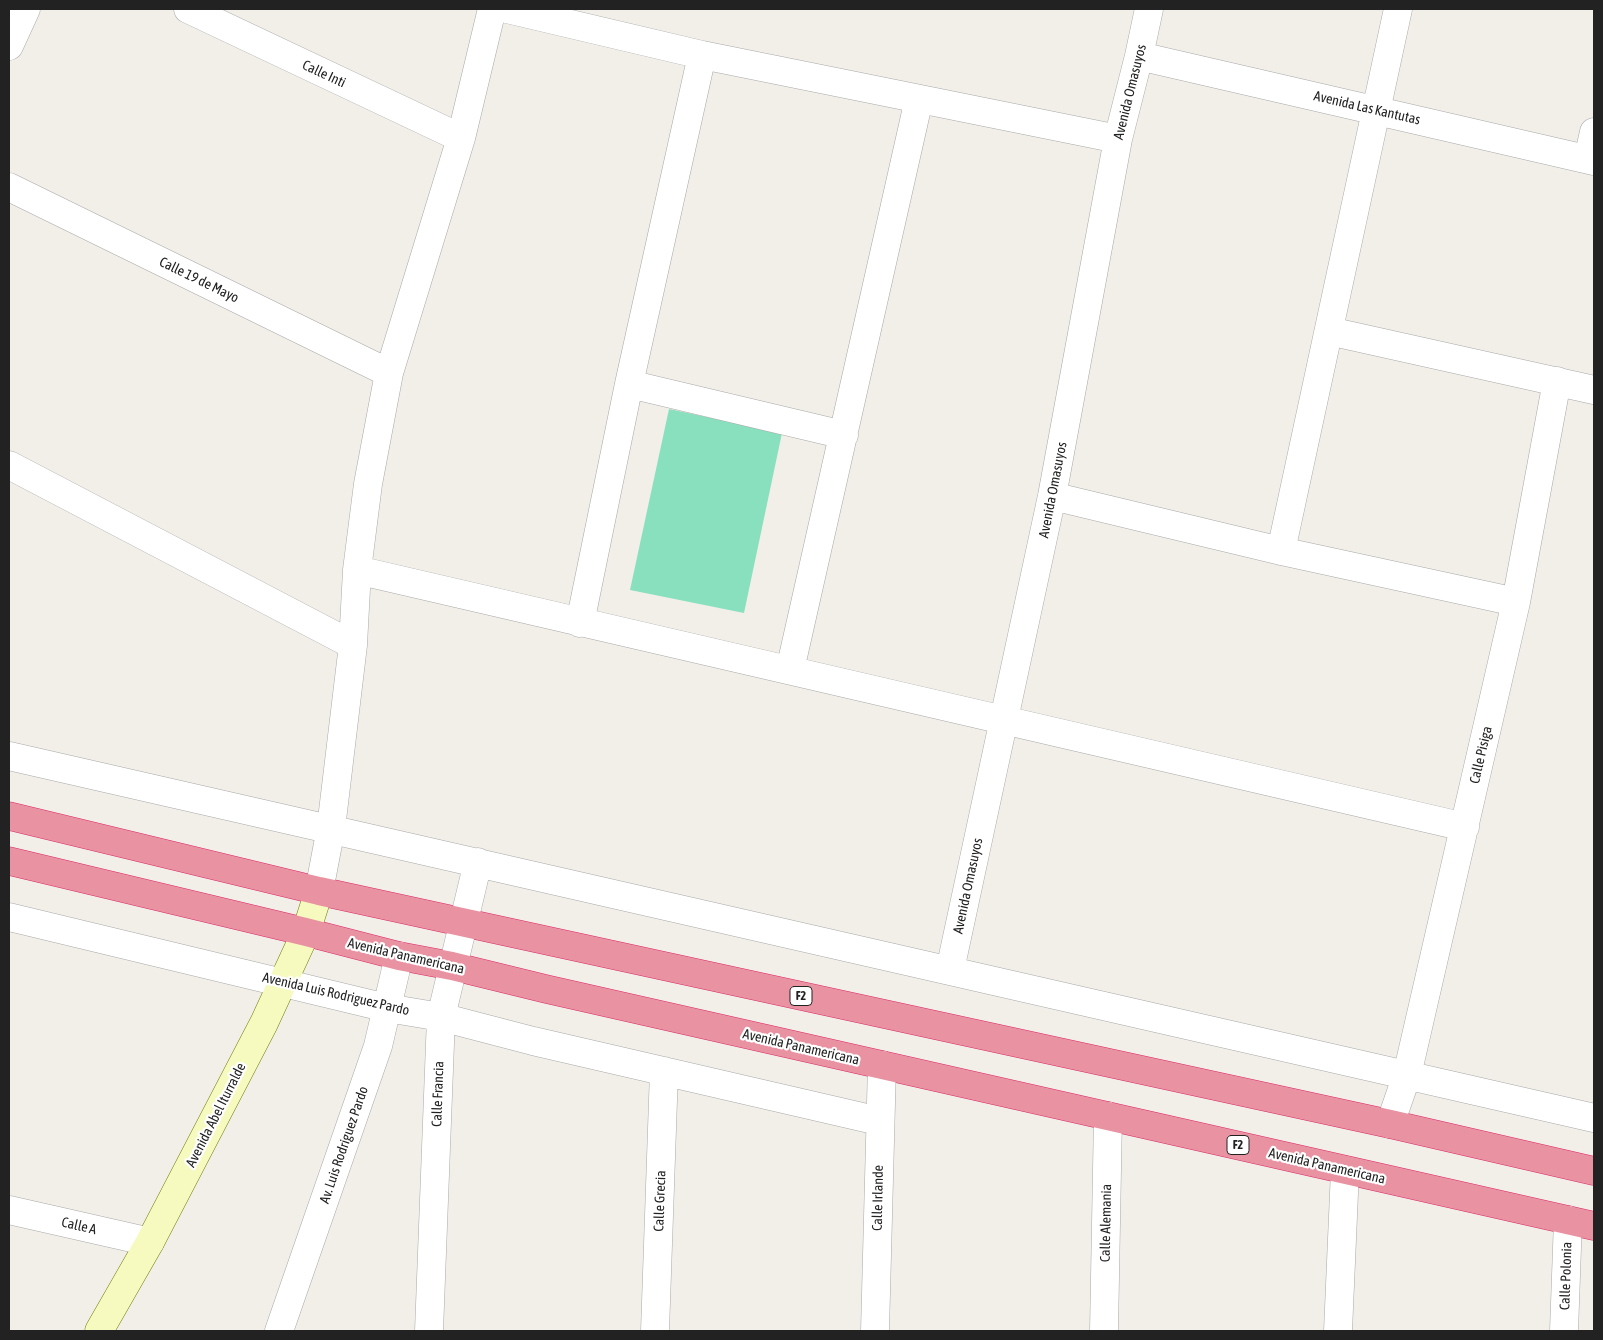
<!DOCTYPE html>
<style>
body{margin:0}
#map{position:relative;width:1603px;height:1340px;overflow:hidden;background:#f2efe9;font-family:"Asap Condensed",sans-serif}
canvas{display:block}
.frame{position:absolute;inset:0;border:10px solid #222;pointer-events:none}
</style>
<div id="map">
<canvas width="1603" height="1340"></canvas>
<div class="frame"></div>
</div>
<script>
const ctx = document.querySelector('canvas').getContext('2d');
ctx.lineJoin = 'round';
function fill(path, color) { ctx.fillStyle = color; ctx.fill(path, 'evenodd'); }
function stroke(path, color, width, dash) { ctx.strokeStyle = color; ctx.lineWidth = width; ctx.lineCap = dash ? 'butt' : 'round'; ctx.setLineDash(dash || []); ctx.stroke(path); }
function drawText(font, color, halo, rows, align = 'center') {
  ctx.font = font + ' "Asap Condensed",sans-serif'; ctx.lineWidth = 4.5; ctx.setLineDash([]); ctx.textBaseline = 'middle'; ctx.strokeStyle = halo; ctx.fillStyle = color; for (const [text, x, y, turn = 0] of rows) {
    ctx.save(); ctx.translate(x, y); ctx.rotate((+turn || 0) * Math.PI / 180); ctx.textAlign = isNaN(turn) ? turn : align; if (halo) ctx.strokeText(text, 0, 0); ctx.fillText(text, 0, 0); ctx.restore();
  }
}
fill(new Path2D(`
 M 669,409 L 782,433 L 744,613 L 630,590 Z`), '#88e0be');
const street = new Path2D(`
 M 188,9 L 461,138
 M 507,9 L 702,55 L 1118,139
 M 9,46 L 26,9
 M 1139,56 L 1594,161
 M 1588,159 L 1594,132
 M 9,187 L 389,373
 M 1329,331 L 1594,390
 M 629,384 L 844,435
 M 9,465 L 353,645
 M 1052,496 L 1281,551 L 1516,602
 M 1281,551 L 1398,9
 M 357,570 L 1465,827
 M 580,623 L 629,384 L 702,55
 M 790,670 L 919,99
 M 9,756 L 1594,1118
 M 319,891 L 331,828 L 353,645 L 357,570 L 368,484 L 389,373 L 461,138 L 492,9
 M 9,917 L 387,1008 L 441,1017 L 533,1041 L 879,1121
 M 950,970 L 1052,496 L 1118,139 L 1139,56 L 1149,9
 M 1390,1124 L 1407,1075 L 1516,602 L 1557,381
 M 9,1210 L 150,1242
 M 279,1331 L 378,1046 L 399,956
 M 429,1331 L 441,1017 L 478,862
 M 655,1331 L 664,1071
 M 875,1331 L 882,1065
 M 1104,1331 L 1108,1116
 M 1338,1331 L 1345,1170
 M 1564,1331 L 1568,1220`);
const secondary = new Path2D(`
 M 99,1331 L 150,1242 L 264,1023 L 306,932 L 319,891`);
const highway = new Path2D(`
 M 9,816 L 319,891 L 1390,1124 L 1594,1171
 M 9,861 L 306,932 L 399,956 L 452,966 L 546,989 L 1594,1226`);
stroke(street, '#a9a9a9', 29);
stroke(secondary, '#707d05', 29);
stroke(highway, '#dc2a67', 29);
stroke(street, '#fff', 28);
stroke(secondary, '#f7fabf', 28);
stroke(highway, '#e892a2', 28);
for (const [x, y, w] of [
 [801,996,22],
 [1238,1145,22]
]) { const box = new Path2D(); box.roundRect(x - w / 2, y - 9.5, w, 19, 4); ctx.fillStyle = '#fff'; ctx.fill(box); stroke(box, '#222', 1); }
drawText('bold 12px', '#222', null, [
 ["F2",801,996],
 ["F2",1238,1145]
]);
drawText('14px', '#222', '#fff', [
 ["Calle Inti",324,74,25],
 ["Avenida Omasuyos",1130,92,-76],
 ["Avenida Las Kantutas",1367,108,13],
 ["Calle 19 de Mayo",199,280,26],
 ["Avenida Omasuyos",1053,490,-79],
 ["Calle Pisiga",1481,755,-77],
 ["Avenida Omasuyos",968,886,-78],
 ["Avenida Panamericana",406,956,13],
 ["Avenida Luis Rodriguez Pardo",336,994,13],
 ["Avenida Panamericana",801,1047,13],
 ["Calle Francia",438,1094,-88],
 ["Avenida Abel Iturralde",216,1115,-63],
 ["Av. Luis Rodriguez Pardo",344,1145,-71],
 ["Avenida Panamericana",1327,1166,13],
 ["Calle Irlande",878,1198,-89],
 ["Calle Grecia",660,1201,-88],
 ["Calle Alemania",1106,1223,-89],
 ["Calle A",79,1226,13],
 ["Calle Polonia",1566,1276,-88]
]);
</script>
